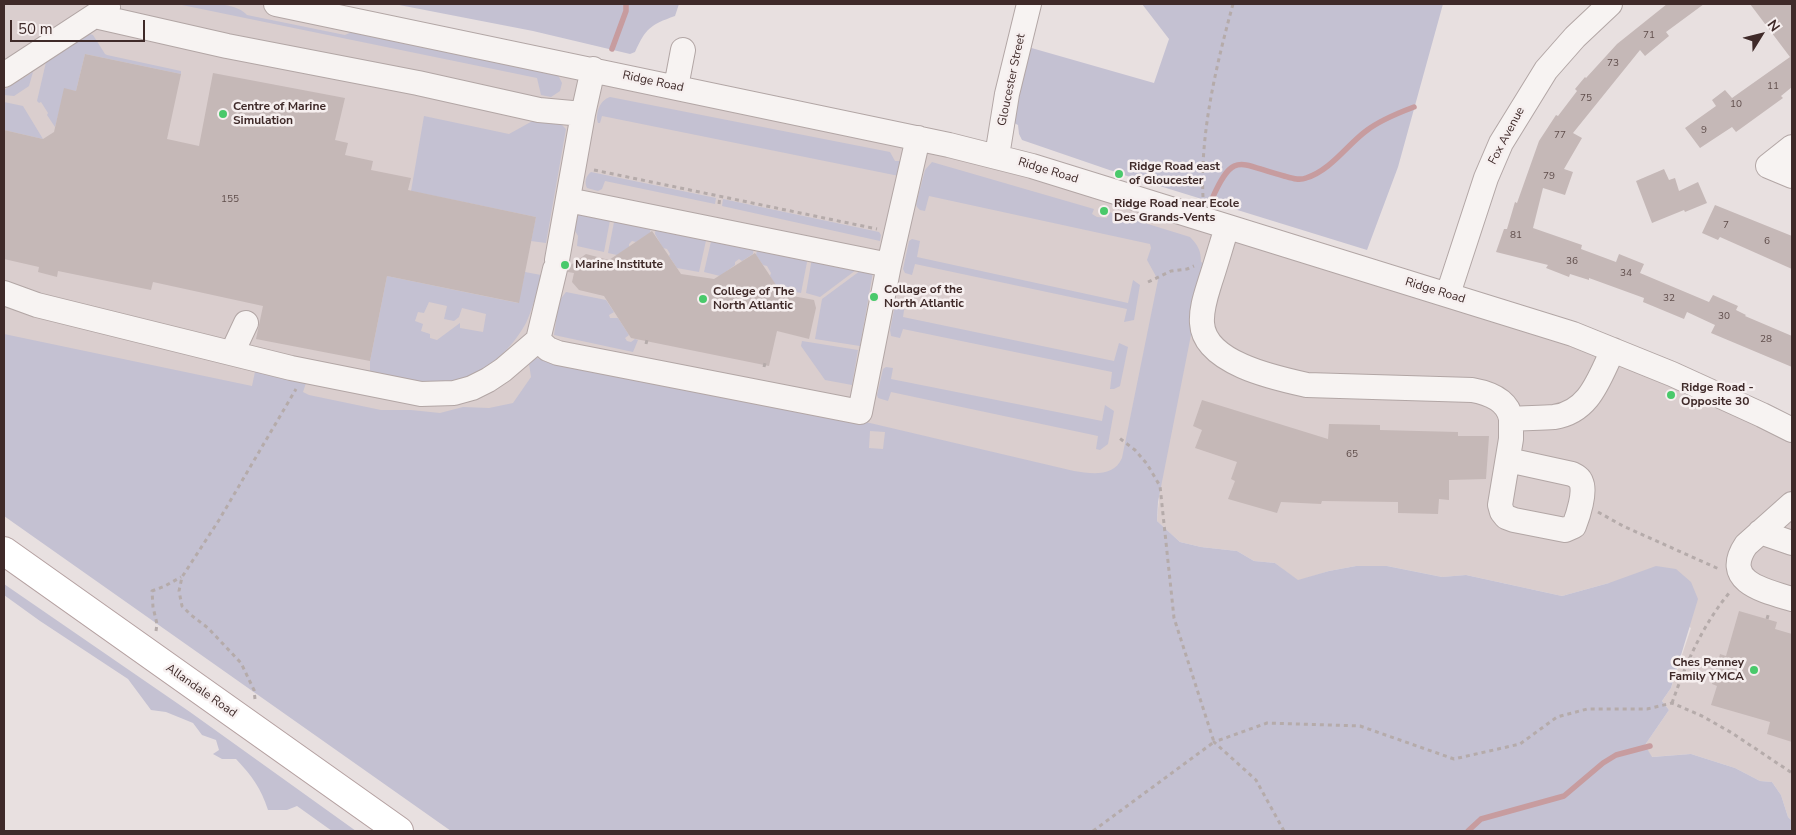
<!DOCTYPE html>
<style>
body{margin:0}
#map{position:relative;width:1796px;height:835px;overflow:hidden;background:#e8e0e0;font-family:"Nunito Sans",sans-serif}
canvas{display:block}
.frame{position:absolute;inset:0;border:5px solid #3f2a29;pointer-events:none}
.north{position:absolute;left:1736px;top:10px;width:50px;height:50px;-webkit-text-stroke:4px #f6efef;paint-order:stroke;rotate:54deg;font-size:14px;font-weight:700;line-height:20px;text-align:center;color:#3f2a29}
.north::after{content:'';display:block;margin:auto;width:18px;height:22px;background:#3f2a29;clip-path:polygon(50% 0,100% 100%,50% 72%,0 100%)}
.scale{position:absolute;left:10px;top:20px;width:135px;height:22px;box-sizing:border-box;border:2px solid #3f2a29;border-top:0;padding-left:6px;font-size:15px;line-height:18px;white-space:nowrap;color:#3f2a29;-webkit-text-stroke:4px #f6efef;paint-order:stroke}
</style>
<div id="map">
<canvas width="1796" height="835"></canvas>
<div class="frame"></div>
<div class="north">N</div>
<div class="scale">50 m</div>
</div>
<script>
const ctx = document.querySelector('canvas').getContext('2d');
ctx.lineJoin = 'round';
function fill(path, color) { ctx.fillStyle = color; ctx.fill(path, 'evenodd'); }
function stroke(path, color, width, dash) { ctx.strokeStyle = color; ctx.lineWidth = width; ctx.lineCap = dash ? 'butt' : 'round'; ctx.setLineDash(dash || []); ctx.stroke(path); }
function drawText(font, color, halo, rows, align = 'center') {
  ctx.font = font + ' "Nunito Sans",sans-serif'; ctx.lineWidth = 5; ctx.setLineDash([]); ctx.textBaseline = 'middle'; ctx.strokeStyle = halo; ctx.fillStyle = color; for (const [text, x, y, turn = 0] of rows) {
    ctx.save(); ctx.translate(x, y); ctx.rotate((+turn || 0) * Math.PI / 180); ctx.textAlign = isNaN(turn) ? turn : align; if (halo) ctx.strokeText(text, 0, 0); ctx.fillText(text, 0, 0); ctx.restore();
  }
}
fill(new Path2D(`
 M 4,4 L 276,4 L 949,145 L 1448,294 L 1792,430 L 1792,821 L 1788,817 L 1781,795 L 1772,782 L 1760,781 L 1735,768 L 1691,754 L 1651,757 L 1645,745 L 1669,710 L 1662,701 L 1671,688 L 1691,628 L 1609,583 L 1562,596 L 1466,575 L 1442,577 L 1387,566 L 1356,566 L 1329,571 L 1298,581 L 1275,563 L 1254,561 L 1237,551 L 1201,547 L 1180,542 L 1157,521 L 1160,486 L 507,474 L 4,395 Z`), '#dacece');
fill(new Path2D(`
 M 177,4 C 196,4 234,0 247,15 L 345,35 L 354,31 L 558,75 L 562,83 L 560,91 L 551,97 L 541,95 L 537,78 Z
 M 394,4 L 679,4 L 675,16 C 650,25 646,28 635,52 L 630,54 L 533,31 Z
 M 1142,4 L 1443,4 L 1398,167 L 1367,250 L 1124,175 L 1022,140 L 1019,134 L 1018,125 L 1014,123 L 1028,47 L 1154,83 L 1169,39 Z
 M 90,34 L 93,35 L 105,54 L 107,55 L 181,71 L 181,74 L 85,54 L 76,91 L 65,89 L 55,127 L 47,115 L 48,113 L 41,102 L 39,103 L 37,101 L 46,62 Z
 M 33,72 L 29,86 L 14,96 L 4,95 L 4,90 Z
 M 610,97 L 890,152 L 895,161 L 900,161 L 899,176 L 607,117 L 602,116 L 600,123 L 598,123 C 595,113 600,100 610,97 Z
 M 4,102 L 23,106 L 43,139 L 4,130 Z
 M 424,116 L 509,134 L 538,118 L 561,124 L 566,129 L 546,243 L 531,241 L 536,217 L 411,191 Z
 M 932,162 L 1094,209 L 1092,214 L 1097,217 L 1107,218 L 1109,212 L 1190,237 C 1198,245 1201,251 1201,262 L 1205,264 L 1158,502 L 1157,521 L 1180,542 L 1201,547 L 1237,551 L 1254,561 L 1275,563 L 1298,580 L 1329,571 L 1356,566 L 1387,566 L 1442,577 L 1466,575 L 1562,596 L 1609,583 L 1656,566 L 1676,569 L 1691,582 L 1698,599 L 1671,688 L 1662,701 L 1669,710 L 1645,745 L 1652,757 L 1691,754 L 1735,768 L 1760,781 L 1772,782 L 1781,795 L 1788,817 L 1792,821 L 1792,831 L 451,831 L 4,516 L 4,334 L 252,386 L 256,367 L 308,377 L 303,392 L 309,395 L 381,410 L 411,410 L 440,413 L 463,407 L 489,408 L 513,403 L 531,377 L 528,357 L 531,357 L 870,423 L 1074,471 C 1092,474 1114,477 1122,458 L 1158,280 L 1147,260 L 1151,248 L 1150,244 L 929,196 L 925,211 L 920,210 L 917,207 L 916,204 L 925,170 ZM 870,431 L 885,432 L 883,449 L 869,448 Z
 M 591,172 L 716,198 L 715,204 L 605,181 L 602,189 L 598,191 L 587,188 C 584,182 586,176 591,172 Z
 M 723,199 L 879,232 L 881,235 L 880,241 L 722,206 Z
 M 578,212 L 611,215 L 604,252 L 577,246 L 578,236 L 574,229 Z
 M 615,217 L 651,224 L 650,233 L 636,242 L 632,241 L 629,244 L 629,247 L 617,255 L 608,253 Z
 M 656,226 L 707,236 L 699,272 L 677,268 L 669,256 L 670,254 L 667,249 L 663,248 L 655,234 Z
 M 712,237 L 754,245 L 753,254 L 742,261 L 739,259 L 735,262 L 735,265 L 720,276 L 704,272 Z
 M 912,239 L 920,241 L 917,257 L 1128,303 L 1133,280 L 1140,285 L 1134,320 L 1124,322 L 1127,309 L 915,264 L 912,275 L 905,273 L 903,269 L 909,241 Z
 M 758,246 L 808,257 L 801,293 L 778,289 L 770,276 L 771,273 L 767,266 L 763,265 L 756,255 Z
 M 812,258 L 856,270 L 820,297 L 806,293 Z
 M 864,268 L 873,272 L 860,346 L 815,339 L 822,299 Z
 M 525,272 L 541,275 C 537,291 533,308 526,323 C 508,356 470,388 430,384 C 410,382 389,376 370,372 L 370,361 L 387,276 L 518,303 ZM 429,302 L 447,306 L 444,319 L 454,321 L 459,317 L 462,308 L 486,314 L 483,332 L 460,328 L 460,323 L 437,340 L 430,338 L 430,334 L 421,331 L 423,324 L 415,321 L 418,312 L 424,313 Z
 M 566,292 L 606,300 L 614,312 L 609,315 L 610,318 L 618,318 L 629,335 L 625,338 L 627,341 L 631,342 L 635,339 L 638,340 L 633,352 L 554,335 L 559,301 Z
 M 897,303 L 905,304 L 903,317 L 1114,361 L 1119,343 L 1128,347 L 1120,386 L 1114,389 L 1110,389 L 1112,372 L 903,329 L 900,338 L 891,336 L 890,330 L 895,305 Z
 M 802,341 L 858,350 L 852,385 L 825,380 L 801,346 Z
 M 886,367 L 893,368 L 891,379 L 1102,421 L 1105,405 L 1114,411 L 1108,444 L 1100,450 L 1096,449 L 1098,436 L 891,392 L 888,401 L 878,398 L 877,395 L 883,369 Z
 M 4,584 L 190,712 L 356,831 L 332,831 L 297,806 L 287,810 L 268,810 C 261,788 252,776 236,759 L 222,759 L 213,754 L 219,750 L 216,740 L 202,735 L 193,723 L 166,712 L 151,710 L 128,679 L 40,621 L 4,595 Z`), '#c4c1d2');
stroke(new Path2D(`
 M 612,49 L 626,11 L 626,4
 M 1212,199 C 1234,149 1240,165 1284,176 C 1291,178 1299,181 1306,178 C 1331,170 1346,146 1366,131 C 1380,120 1398,113 1414,107
 M 1468,831 L 1481,819 L 1564,796 L 1603,763 L 1616,755 L 1650,746`), '#c79c9f', 5.5);
fill(new Path2D(`
 M 1667,4 L 1704,4 L 1666,32 L 1669,36 L 1645,56 L 1640,50 L 1573,133 L 1582,138 L 1564,169 L 1573,172 L 1565,195 L 1543,188 L 1533,228 L 1582,245 L 1581,249 L 1616,262 L 1619,254 L 1644,264 L 1640,273 L 1709,302 L 1713,295 L 1738,306 L 1736,310 L 1746,315 L 1745,316 L 1792,336 L 1792,367 L 1711,333 L 1715,325 L 1687,312 L 1684,319 L 1643,302 L 1644,298 L 1589,278 L 1589,280 L 1570,274 L 1569,277 L 1546,268 L 1548,265 L 1496,252 L 1504,229 L 1507,229 L 1515,202 L 1517,203 L 1539,141 L 1556,115 L 1558,116 L 1577,91 L 1575,89 L 1585,77 L 1586,78 L 1617,44 Z
 M 1750,4 L 1792,4 L 1792,87 L 1781,96 L 1783,98 L 1736,132 L 1732,127 L 1700,148 L 1685,128 L 1716,106 L 1712,100 L 1725,90 L 1732,98 L 1790,57 Z
 M 85,54 L 181,74 L 167,139 L 199,146 L 213,73 L 345,98 L 335,140 L 348,143 L 345,155 L 373,161 L 371,170 L 411,178 L 408,190 L 536,217 L 519,303 L 387,276 L 370,361 L 256,339 L 263,306 L 153,282 L 151,290 L 58,271 L 57,277 L 38,272 L 39,267 L 4,259 L 4,130 L 43,139 L 54,132 L 64,88 L 76,91 Z
 M 1664,169 L 1669,180 L 1675,178 L 1679,191 L 1698,182 L 1707,203 L 1685,212 L 1684,210 L 1652,223 L 1636,181 Z
 M 1715,205 L 1792,236 L 1792,269 L 1720,237 L 1718,240 L 1702,233 Z
 M 652,231 L 681,274 L 714,279 L 755,253 L 782,294 L 814,300 L 816,308 L 809,339 L 777,331 L 769,366 L 631,338 L 604,296 L 579,290 L 572,282 L 574,273 L 568,272 L 568,267 L 586,254 L 609,260 Z
 M 1202,400 L 1328,439 L 1329,424 L 1380,425 L 1380,430 L 1458,432 L 1458,436 L 1489,436 L 1486,479 L 1449,480 L 1449,500 L 1439,499 L 1438,514 L 1398,513 L 1398,502 L 1322,501 L 1321,504 L 1281,502 L 1277,513 L 1228,499 L 1235,481 L 1231,479 L 1237,462 L 1195,448 L 1202,430 L 1193,426 Z
 M 1739,611 L 1777,622 L 1775,629 L 1792,634 L 1792,742 L 1767,734 L 1770,722 L 1711,705 L 1717,686 L 1712,684 L 1720,654 L 1726,656 Z`), '#c5b8b7');
const minor = new Path2D(`
 M 276,4 L 949,145 L 1032,166 L 1573,334 L 1672,374 L 1762,415 L 1792,430
 M 95,16 L 227,46 L 418,83 L 539,110 L 583,114
 M 4,75 L 108,7
 M 676,87 L 683,50
 M 1792,147 L 1768,166 L 1792,176
 M 997,156 L 1007,94 L 1029,4
 M 568,200 L 889,265
 M 1227,227 C 1221,246 1216,264 1210,282 C 1206,295 1201,309 1202,323 C 1204,363 1275,378 1307,385 L 1472,390 C 1489,393 1508,400 1511,419 C 1525,418 1540,418 1554,417 C 1590,412 1599,378 1613,350
 M 557,260 L 583,114 L 593,69
 M 4,293 L 37,305 L 291,368 L 421,394 L 454,393 L 472,388 L 488,380 L 503,370 L 538,340 L 555,269
 M 1448,294 L 1486,178 L 1501,143 L 1546,70 L 1575,37 L 1610,4
 M 538,340 L 548,349 L 558,353 L 860,412 L 889,265 L 918,138
 M 232,353 L 246,323
 M 1508,460 L 1572,474 C 1576,476 1580,478 1581,482 C 1586,491 1578,516 1574,526 L 1565,530 L 1514,520 L 1506,517 L 1502,512 L 1500,505 L 1511,439 L 1511,419
 M 1792,504 L 1746,545 C 1721,582 1765,591 1792,599
 M 1760,532 L 1792,543`);
const major = new Path2D(`
 M 4,551 L 399,831`);
stroke(minor, '#b2a6a5', 26);
stroke(major, '#b4a0a0', 30);
stroke(new Path2D(`
 M 594,170 L 877,229
 M 1203,197 C 1200,133 1216,66 1233,4
 M 719,204 L 720,196
 M 1148,282 L 1171,271 L 1187,269 L 1194,266
 M 646,344 L 647,340
 M 764,367 L 765,363
 M 1598,512 L 1623,526 L 1719,569
 M 1767,619 L 1769,612
 M 156,631 L 157,624 L 153,607 L 152,591 L 165,586 L 181,577
 M 255,699 L 254,690 L 241,663 L 208,628 L 191,615 L 182,606 L 179,591 L 182,577 L 219,520 L 296,389
 M 1672,703 C 1686,663 1703,624 1730,592
 M 1093,831 L 1214,742 L 1174,618 L 1160,486 L 1147,464 L 1135,450 L 1118,437
 M 1284,831 L 1256,780 L 1214,742 L 1267,723 L 1360,726 L 1454,759 L 1520,744 L 1557,717 L 1587,709 L 1647,709 L 1672,703 L 1702,716 L 1732,733 L 1792,773`), '#b5abaa', 3, [4, 4]);
stroke(minor, '#f7f3f2', 24);
stroke(major, '#fff', 28);
for (const [x, y, r, color] of [
 [223,114,5,"#49c96b"],
 [1119,174,5,"#49c96b"],
 [1104,211,5,"#49c96b"],
 [565,265,5,"#49c96b"],
 [874,297,5,"#49c96b"],
 [703,299,5,"#49c96b"],
 [1671,395,5,"#49c96b"],
 [1754,670,5,"#49c96b"]
]) { const dot = new Path2D(); dot.arc(x, y, r, 0, 2 * Math.PI); ctx.fillStyle = color; ctx.fill(dot); stroke(dot, '#f6efef', 2); }
drawText('10px', '#604e4c', null, [
 ["71",1649,36],
 ["73",1613,64],
 ["11",1773,87],
 ["75",1586,99],
 ["10",1736,105],
 ["9",1704,131],
 ["77",1560,136],
 ["79",1549,177],
 ["155",230,200],
 ["7",1726,226],
 ["81",1516,236],
 ["6",1767,242],
 ["36",1572,262],
 ["34",1626,274],
 ["32",1669,299],
 ["30",1724,317],
 ["28",1766,340],
 ["65",1352,455]
]);
drawText('12px', '#3f2a29', '#f6efef', [
 ["Gloucester Street",1012,80,-78],
 ["Ridge Road",653,82,12],
 ["Fox Avenue",1507,136,-62],
 ["Ridge Road",1048,171,17],
 ["Ridge Road",1435,291,17],
 ["Allandale Road",201,691,35]
]);
drawText('bold 12px', '#3f2a29', '#f6efef', [
 ["Centre of Marine",233,107],
 ["Simulation",233,121],
 ["Ridge Road east",1129,167],
 ["of Gloucester",1129,181],
 ["Ridge Road near Ecole",1114,204],
 ["Des Grands-Vents",1114,218],
 ["Marine Institute",575,265],
 ["Collage of the",884,290],
 ["North Atlantic",884,304],
 ["College of The",713,292],
 ["North Atlantic",713,306],
 ["Ridge Road -",1681,388],
 ["Opposite 30",1681,402],
 ["Ches Penney",1744,663,"right"],
 ["Family YMCA",1744,677,"right"]
], 'left');
</script>
